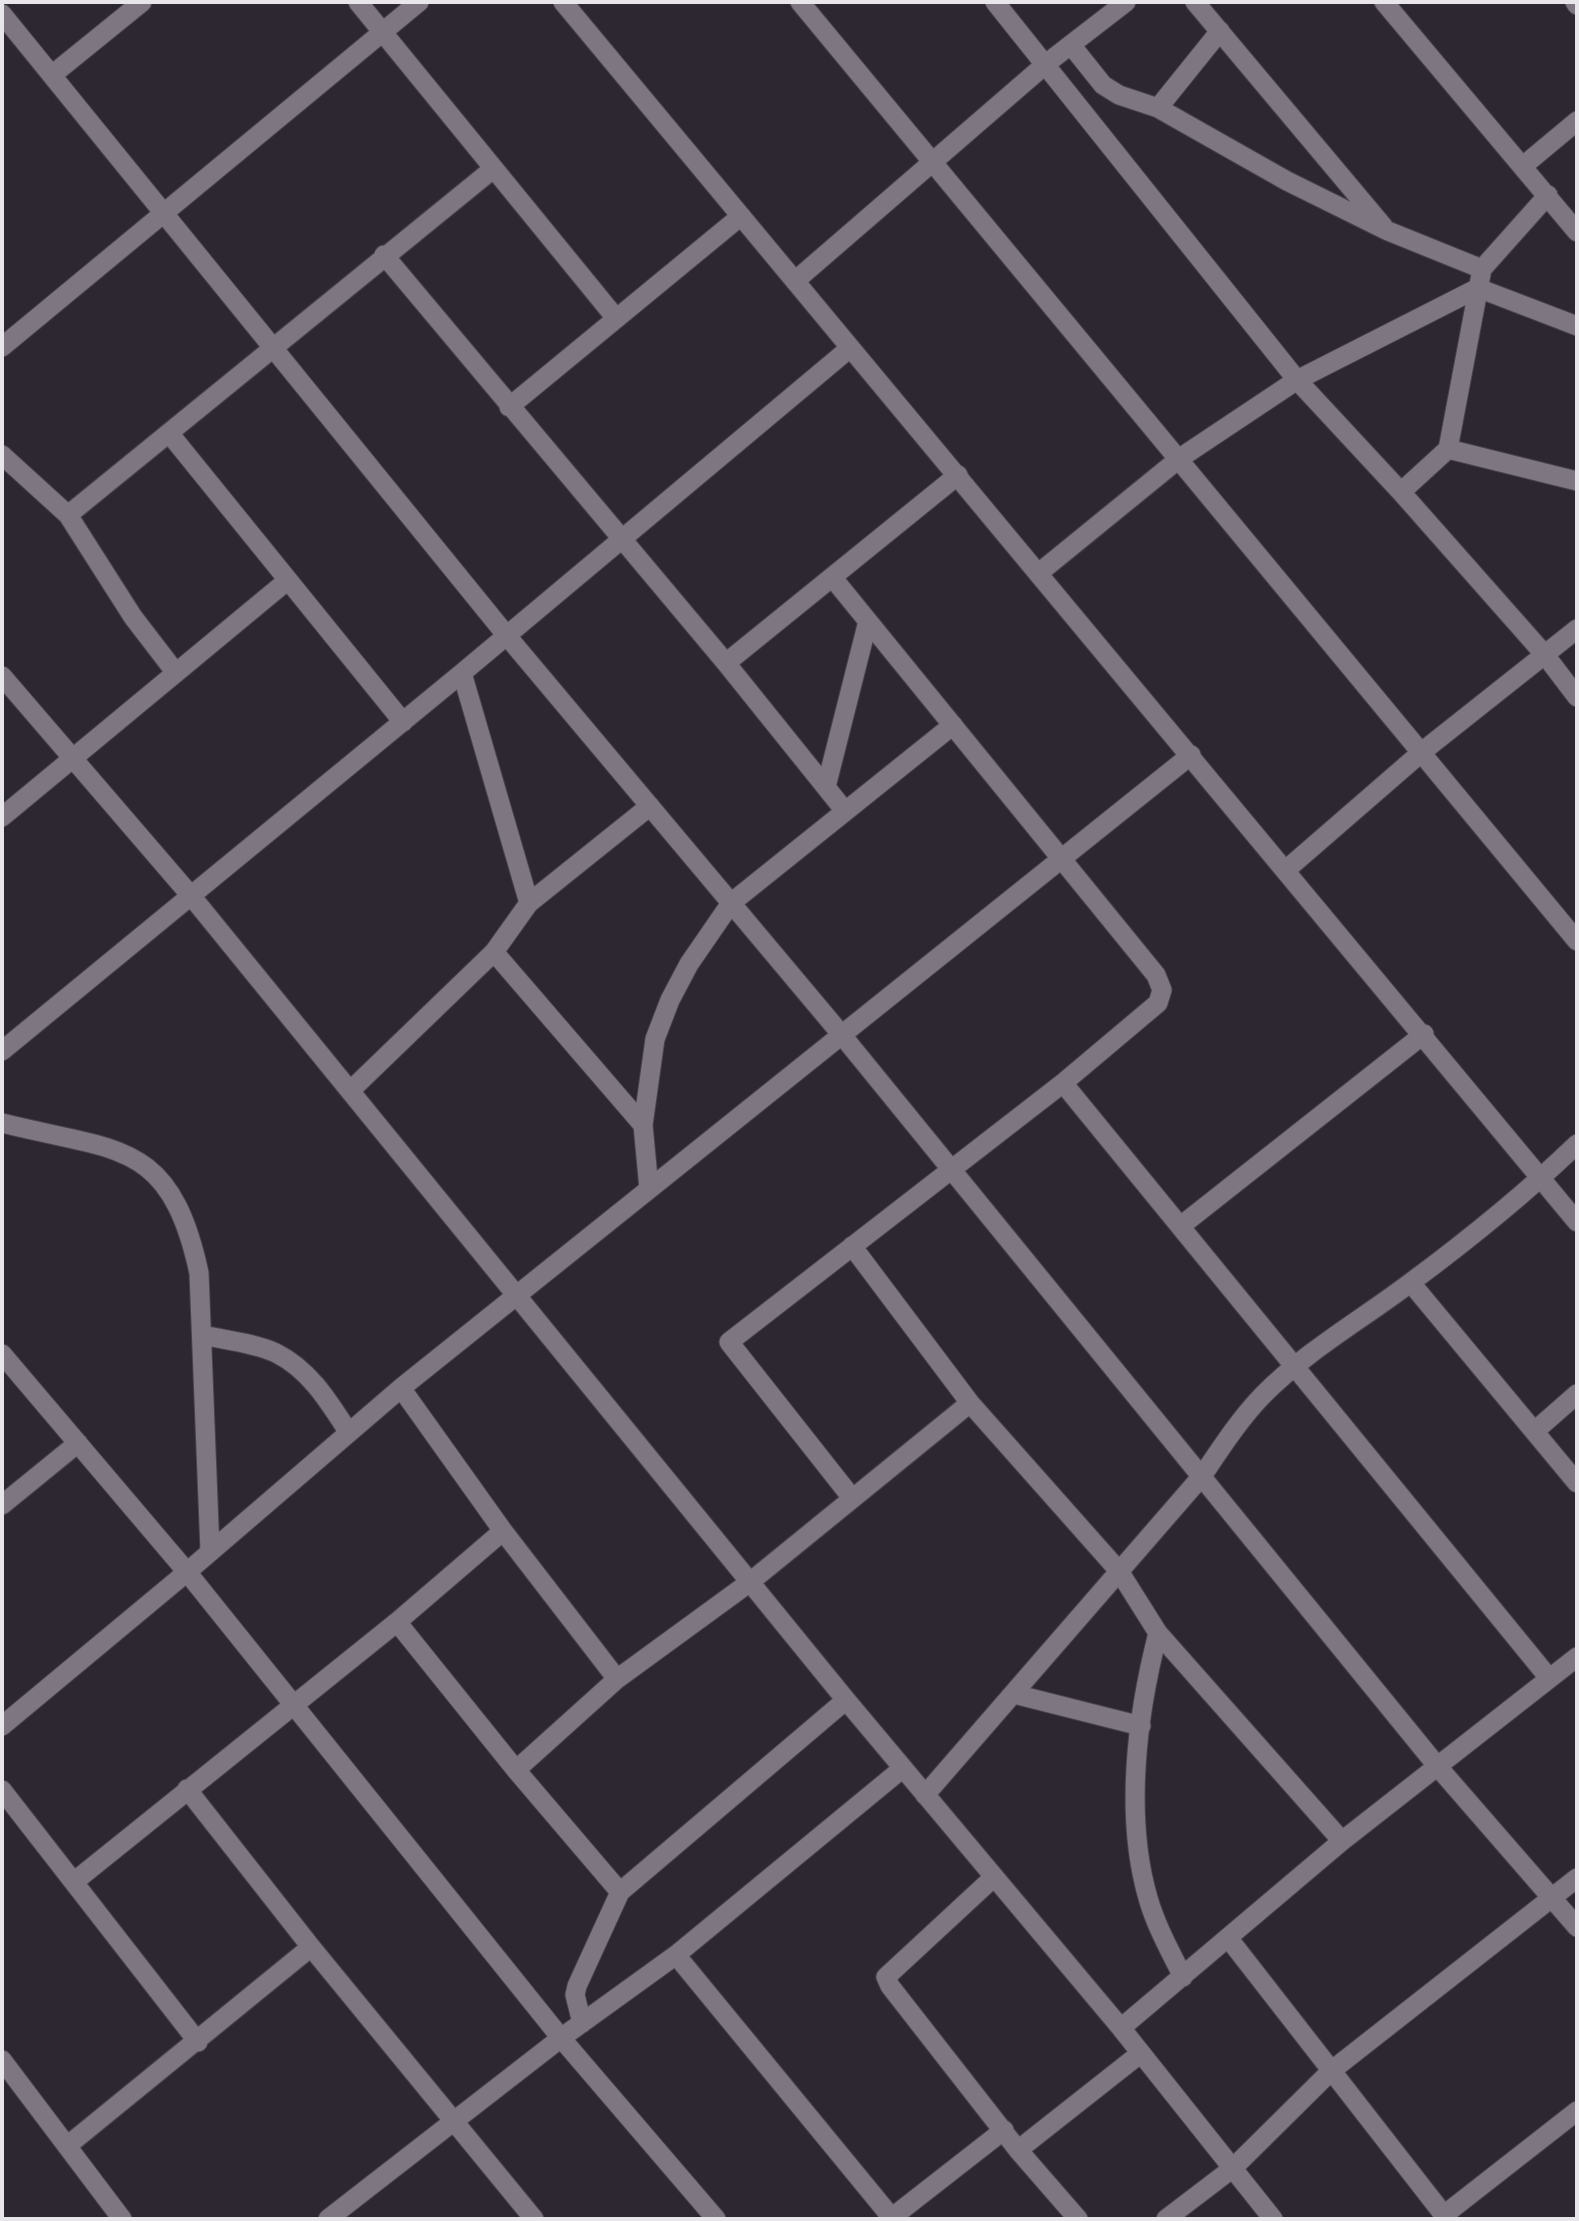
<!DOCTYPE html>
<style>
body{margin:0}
#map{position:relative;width:1579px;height:2221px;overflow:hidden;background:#2c2730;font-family:Quicksand,sans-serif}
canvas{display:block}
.frame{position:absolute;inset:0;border:4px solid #e8e5eb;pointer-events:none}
</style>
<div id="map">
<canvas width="1579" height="2221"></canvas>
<div class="frame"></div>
</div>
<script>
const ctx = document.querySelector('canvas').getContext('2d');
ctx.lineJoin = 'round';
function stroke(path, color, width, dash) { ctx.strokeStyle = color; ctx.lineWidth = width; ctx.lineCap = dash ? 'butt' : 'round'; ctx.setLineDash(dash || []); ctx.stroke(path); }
const minor = new Path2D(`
 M 358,2 L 615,317
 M 800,2 L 1577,941
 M 995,2 L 1297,380 L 1401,492 L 1545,655 L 1577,697
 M 1195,2 L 1383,226
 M 1384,2 L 1577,232
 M 1575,2 L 1577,5
 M 2,14 L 507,636 L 841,1034 L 1438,1767 L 1577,1927
 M 1071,45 L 1103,85 L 1119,95 L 1158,108 L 1287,181 L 1388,231 L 1482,269
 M 52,75 L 142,2
 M 1158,108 L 1220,31
 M 1523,166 L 1577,121
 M 384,255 L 726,663 L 845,811
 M 795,281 L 1047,63 L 1126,2
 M 2,347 L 419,2
 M 509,407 L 741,216
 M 169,433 L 403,722
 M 1448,449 L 1577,481
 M 2,455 L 68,515 L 133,617 L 176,673
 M 1401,492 L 1448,449 L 1482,269 L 1548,195
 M 68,515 L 493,169
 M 1040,572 L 1180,458 L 1297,380 L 1478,288 L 1577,326
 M 832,577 L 1156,975 L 1162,990 L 1158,1003 L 1063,1083 L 729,1342 L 852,1498
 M 726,663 L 958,475
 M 462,673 L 529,903
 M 2,676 L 192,897 L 846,1700 L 1121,2028 L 1273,2219
 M 826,787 L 868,621
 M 2,817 L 288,580
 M 1287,869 L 1423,751 L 1577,629
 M 494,952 L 643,1125 L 649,1189
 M 2,1051 L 462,673 L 850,348
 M 1063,1083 L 1549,1678
 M 350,1091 L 494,952 L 529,903 L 650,806
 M 2,1123 C 116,1152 170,1138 199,1273 L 210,1551
 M 643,1125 L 655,1039 L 670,1000 L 689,964 L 731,903 L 953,725
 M 1182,1225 L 1424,1034
 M 852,1246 L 970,1403 L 1119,1571 L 1158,1633 L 1342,1841
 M 1411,1283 L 1577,1483
 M 202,1335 C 225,1340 255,1343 276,1353 C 310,1370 329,1402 349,1433
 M 2,1354 L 187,1572 L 561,2038 L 716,2219
 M 401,1388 L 503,1531 L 617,1679
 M 1536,1430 L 1577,1394
 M 2,1505 L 78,1443
 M 397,1622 L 516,1770 L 620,1892
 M 1158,1633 C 1137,1715 1124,1815 1148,1898 C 1156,1926 1170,1951 1183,1977
 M 1014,1694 L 1141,1726
 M 2,1726 L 187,1572 L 401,1388 L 1191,755
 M 516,1770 L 617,1679 L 750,1582 L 970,1403
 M 187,1789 L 311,1947 L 534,2219
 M 2,1790 L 198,2042
 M 925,1795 L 1202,1476 C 1221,1448 1239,1420 1262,1396 C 1306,1351 1361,1320 1410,1283 C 1468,1240 1525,1194 1577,1144
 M 994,1877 L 886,1977 L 890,1986 L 1018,2150 L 1078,2219
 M 75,1881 L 397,1622 L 503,1531
 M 1229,1939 L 1447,2219
 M 676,1955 L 892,2218
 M 582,2023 L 575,1995 L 577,1986 L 620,1892 L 846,1700
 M 1121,2028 L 1342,1841 L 1577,1657
 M 2,2060 L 122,2219
 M 67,2146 L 311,1947
 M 1018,2150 L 1141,2053
 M 1444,2215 L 1577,2111
 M 328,2219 L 561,2038 L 676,1955 L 903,1768
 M 890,2219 L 1004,2130
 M 1166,2219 L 1233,2168 L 1331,2071 L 1577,1878`);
const tertiary = new Path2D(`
 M 563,2 L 1577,1222`);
stroke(minor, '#48434b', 21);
stroke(tertiary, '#48434b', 21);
stroke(minor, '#7e7782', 19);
stroke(tertiary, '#7e7782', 19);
</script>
